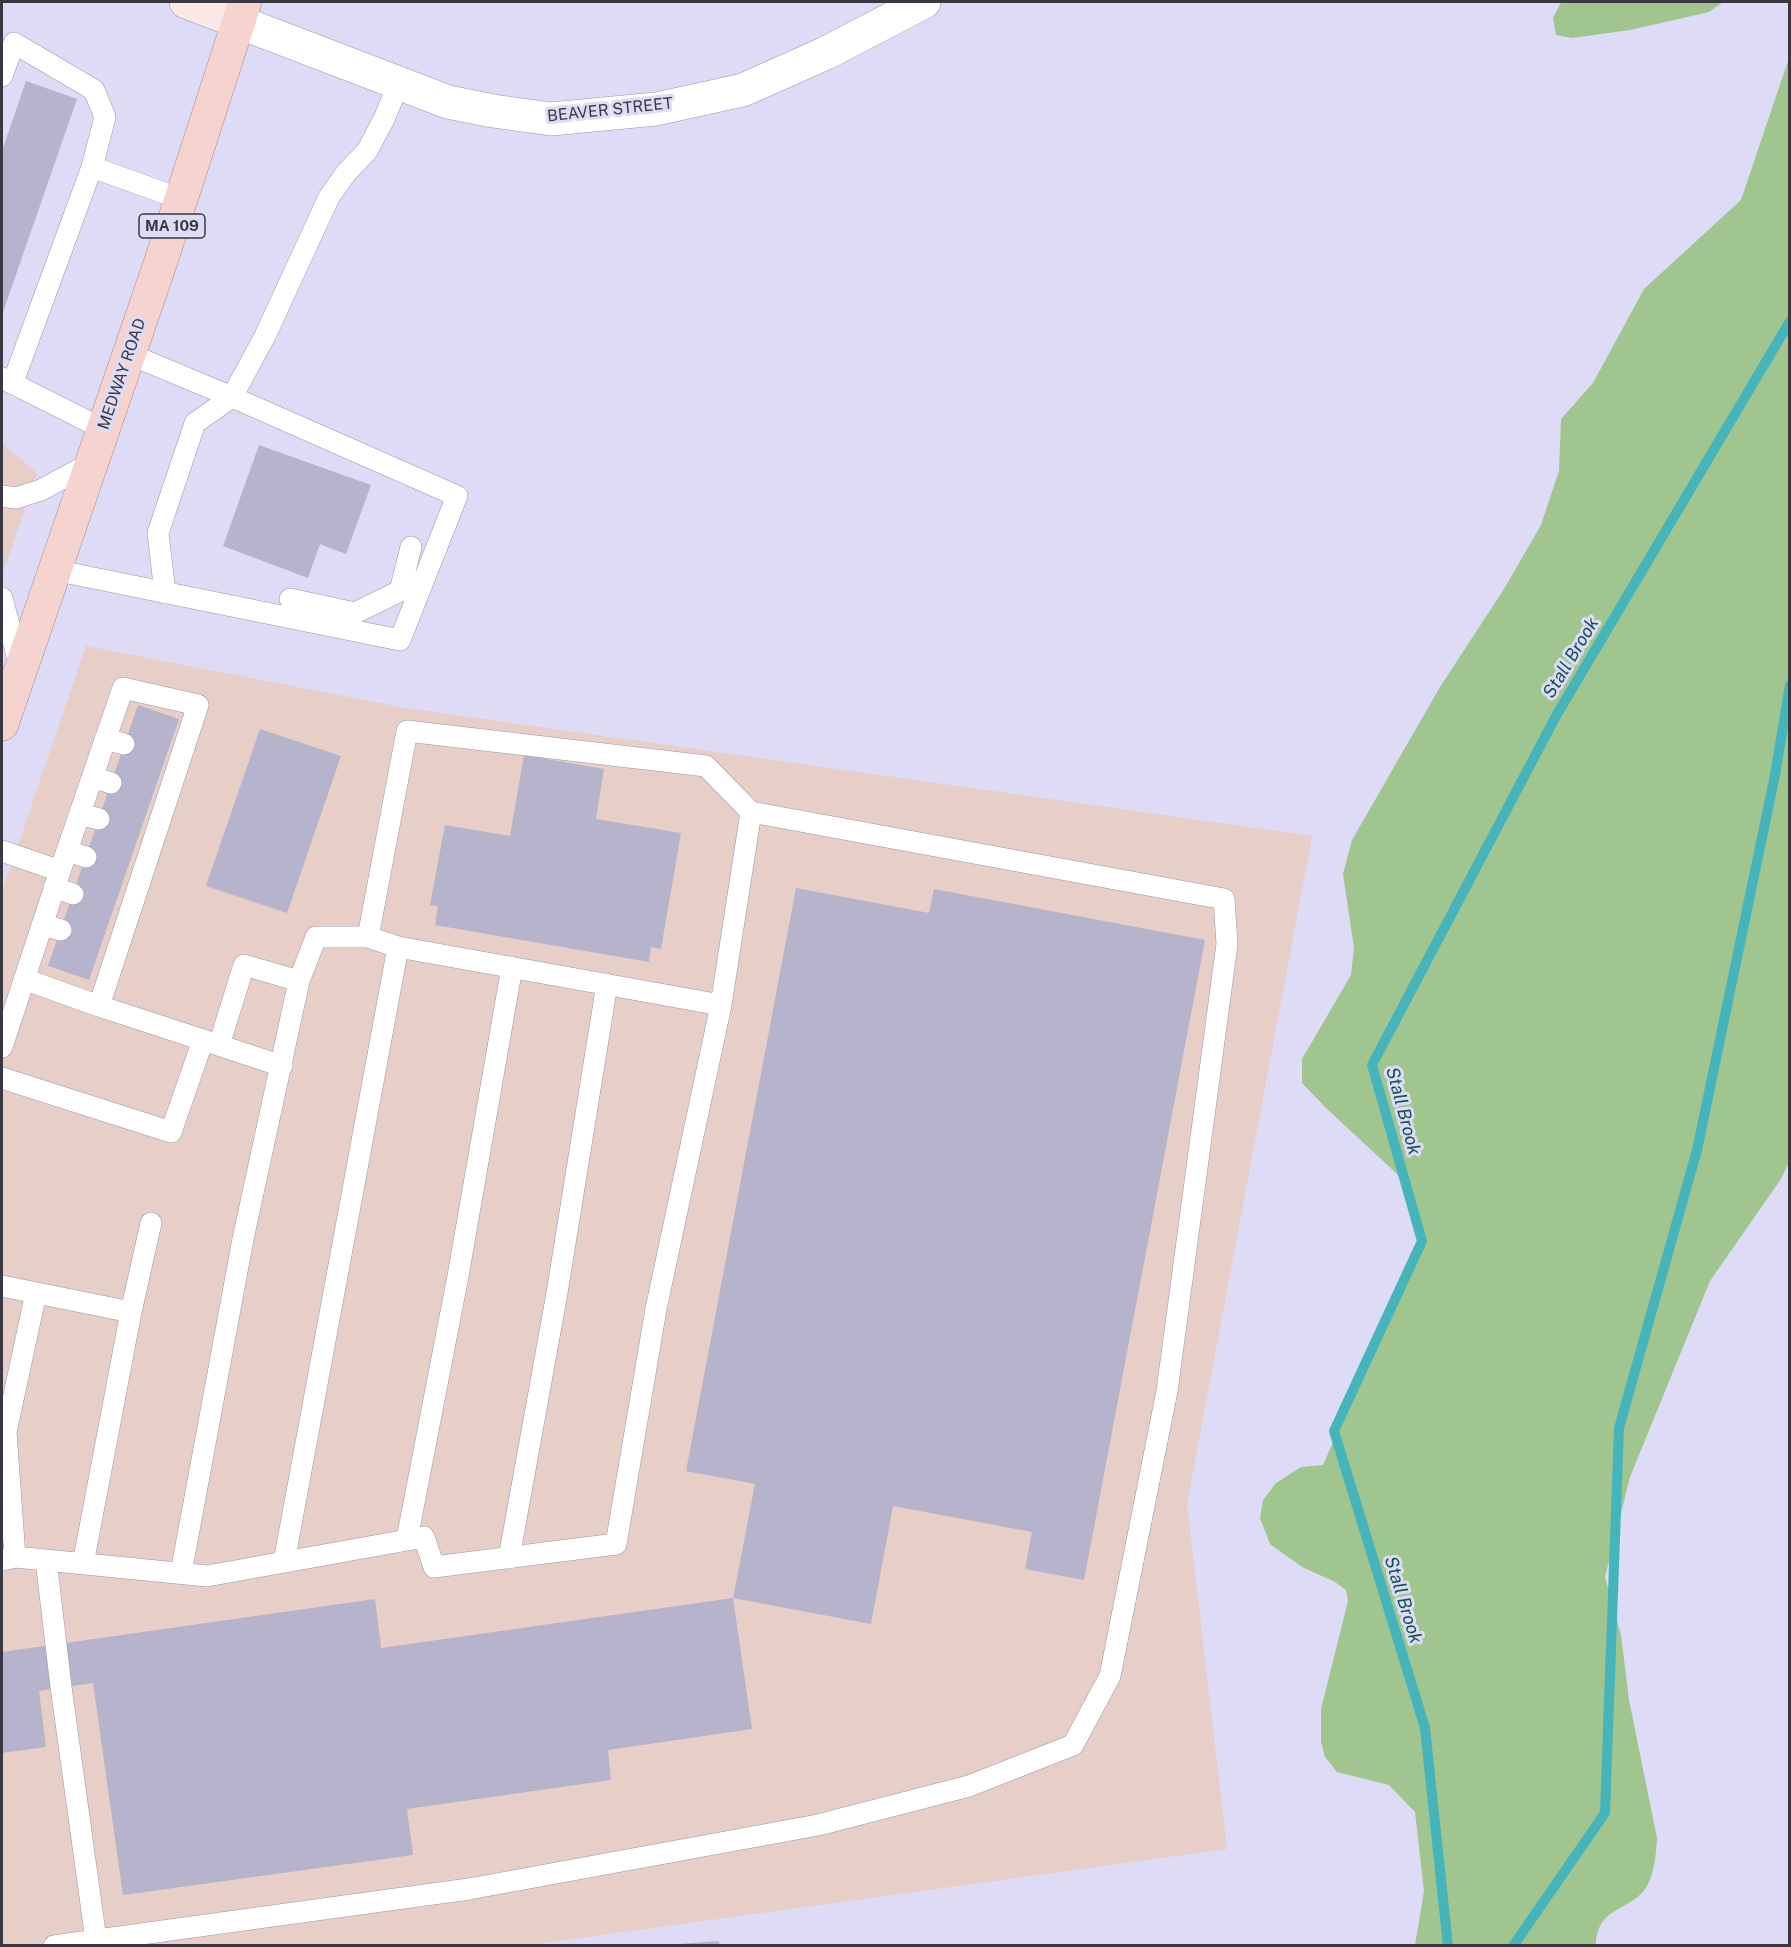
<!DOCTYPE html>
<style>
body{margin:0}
#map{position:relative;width:1791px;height:1947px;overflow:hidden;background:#dddbf5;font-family:"Public Sans",sans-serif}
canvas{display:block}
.frame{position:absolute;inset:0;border:3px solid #393842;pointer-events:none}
</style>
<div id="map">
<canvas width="1791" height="1947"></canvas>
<div class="frame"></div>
</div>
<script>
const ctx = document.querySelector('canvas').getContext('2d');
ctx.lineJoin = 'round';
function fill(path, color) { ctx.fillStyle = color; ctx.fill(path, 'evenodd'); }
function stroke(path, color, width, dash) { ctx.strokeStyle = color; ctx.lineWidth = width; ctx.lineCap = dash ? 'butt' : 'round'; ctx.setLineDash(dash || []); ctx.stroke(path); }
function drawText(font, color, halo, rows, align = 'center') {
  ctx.font = font + ' "Public Sans",sans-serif'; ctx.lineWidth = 6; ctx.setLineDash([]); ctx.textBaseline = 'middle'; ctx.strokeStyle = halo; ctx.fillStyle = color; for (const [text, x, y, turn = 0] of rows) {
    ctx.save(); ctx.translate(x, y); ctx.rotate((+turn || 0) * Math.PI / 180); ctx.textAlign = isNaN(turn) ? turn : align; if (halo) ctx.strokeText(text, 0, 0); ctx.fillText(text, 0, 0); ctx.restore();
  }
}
fill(new Path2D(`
 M 2,443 L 37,473 L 2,576 Z
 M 86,646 L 405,708 L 1312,836 L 1187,1504 L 1227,1849 L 529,1945 L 2,1946 L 2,892 Z`), '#e7cec7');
fill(new Path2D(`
 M 1561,2 L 1723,2 L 1709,12 L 1630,30 L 1572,38 L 1556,35 L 1553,18 Z
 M 1789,58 L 1789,1162 L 1781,1179 L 1710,1281 L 1630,1477 L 1605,1577 L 1621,1635 L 1629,1700 L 1657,1838 C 1656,1853 1655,1870 1648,1884 C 1634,1912 1597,1904 1596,1945 L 1415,1945 L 1424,1891 L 1415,1812 L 1389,1785 L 1337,1772 L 1325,1757 L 1321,1742 L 1321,1709 L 1348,1601 L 1346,1590 L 1335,1582 L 1302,1567 L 1270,1544 L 1260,1518 L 1263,1500 L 1276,1483 L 1301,1467 L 1323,1465 L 1381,1333 L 1416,1263 L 1418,1216 L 1411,1187 L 1326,1108 L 1302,1083 L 1302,1059 L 1351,975 L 1354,948 L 1343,874 L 1352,840 L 1440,687 L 1504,589 L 1541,525 L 1559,471 L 1561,419 L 1593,383 L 1644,289 L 1741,200 Z`), '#a0c58f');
stroke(new Path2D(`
 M 1448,1946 L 1425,1728 L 1334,1431 L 1422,1241 L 1372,1065 L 1556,716 L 1790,321
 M 1513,1946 L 1605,1813 L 1619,1428 L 1697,1150 L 1775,775 L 1790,685`), '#46b4bb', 10);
fill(new Path2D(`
 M 26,81 L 77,99 L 2,315 L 2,151 Z
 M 259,445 L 371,485 L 346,554 L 320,544 L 308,578 L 223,546 Z
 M 138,705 L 179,719 L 89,980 L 48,966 Z
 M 260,729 L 341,756 L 287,913 L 206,886 Z
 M 524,755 L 604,769 L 596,819 L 681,833 L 661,949 L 651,947 L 649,962 L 435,925 L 438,906 L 430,905 L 445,825 L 510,836 Z
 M 796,888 L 929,913 L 934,889 L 1205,940 L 1084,1580 L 1025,1569 L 1032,1532 L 893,1506 L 871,1624 L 733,1598 L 755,1484 L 686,1471 Z
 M 733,1598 L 752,1729 L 608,1750 L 611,1780 L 407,1809 L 413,1855 L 123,1895 L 93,1683 L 39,1691 L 46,1747 L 2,1753 L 2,1652 L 375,1599 L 381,1648 Z
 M 719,1941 L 720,1946 L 679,1946 L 679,1944 Z`), '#b6b3cc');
const service = new Path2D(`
 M 2,76 L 14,43 L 94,90 L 105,117 L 92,167 L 13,382
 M 92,167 L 181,199
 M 2,378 L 103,429
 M 2,496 L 16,498 L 41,490 L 91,463
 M 54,570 L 400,640 L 457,496 L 232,397 L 129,354
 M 165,593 L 158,533 L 195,423 L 232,397 L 265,336 L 329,197 L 346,173 L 367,151 L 384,119 L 399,83
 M 2,598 L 20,667
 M 290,599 L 355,613 L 400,591 L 411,547
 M 105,739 L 124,744
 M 93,777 L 111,783
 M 80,814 L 99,819
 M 2,851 L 60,871 L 2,1047
 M 67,851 L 86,857
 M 60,871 L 123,688 L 198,705 L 99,1006
 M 54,887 L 73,894
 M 42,925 L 61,930
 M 368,937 L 407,731 L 706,766 L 751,812
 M 24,979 L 99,1006 L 203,1040
 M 219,1045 L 244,965 L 299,981
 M 2,1078 L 171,1132 L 203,1040 L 282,1066
 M 2,1286 L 131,1312 L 151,1223
 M 407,1539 L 458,1276 L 512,967
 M 15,1557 L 6,1432 L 36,1293
 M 509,1558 L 557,1293 L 607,984
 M 2,1560 L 15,1557 L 207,1576 L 424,1537 L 434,1567 L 616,1544 L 656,1309 L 721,1005
 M 46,1560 L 61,1687 L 96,1940
 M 284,1562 L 398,947
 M 83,1564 L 131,1312
 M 54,1946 L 469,1889 L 818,1825 L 969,1786 L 1073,1745 L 1110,1676 L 1167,1391 L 1227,944 L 1224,899 L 751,812 L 721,1005 L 398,947 L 368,937 L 316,937 L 299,981 L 243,1239 L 181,1573`);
const tertiary = new Path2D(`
 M 239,22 L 448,102 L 493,111 L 551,119 L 656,109 L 743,90 L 826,53 L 924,2`);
const secondary = new Path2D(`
 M 186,2 L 239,22`);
const primary = new Path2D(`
 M 2,724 L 160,264 L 245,2`);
stroke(service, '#9996ae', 22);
stroke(tertiary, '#9996ae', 34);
stroke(secondary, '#9996ae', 34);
stroke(primary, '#af8b89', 34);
stroke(service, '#fff', 21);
stroke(tertiary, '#fff', 33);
stroke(secondary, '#fae9e7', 33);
stroke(primary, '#f5d4cf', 33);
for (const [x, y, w] of [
 [172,226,66]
]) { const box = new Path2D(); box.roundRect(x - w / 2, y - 12, w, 24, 4.5); ctx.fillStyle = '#dddbf5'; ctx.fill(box); stroke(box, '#393842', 1.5); }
drawText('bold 15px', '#393842', null, [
 ["MA 109",172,226]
]);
drawText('16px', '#393842', '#dddbf5', [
 ["BEAVER STREET",610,110,-6],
 ["MEDWAY ROAD",122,374,-71]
]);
drawText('italic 18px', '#115155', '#dddbf5', [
 ["Stall Brook",1571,658,-59],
 ["Stall Brook",1403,1111,75],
 ["Stall Brook",1403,1600,73]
]);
</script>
